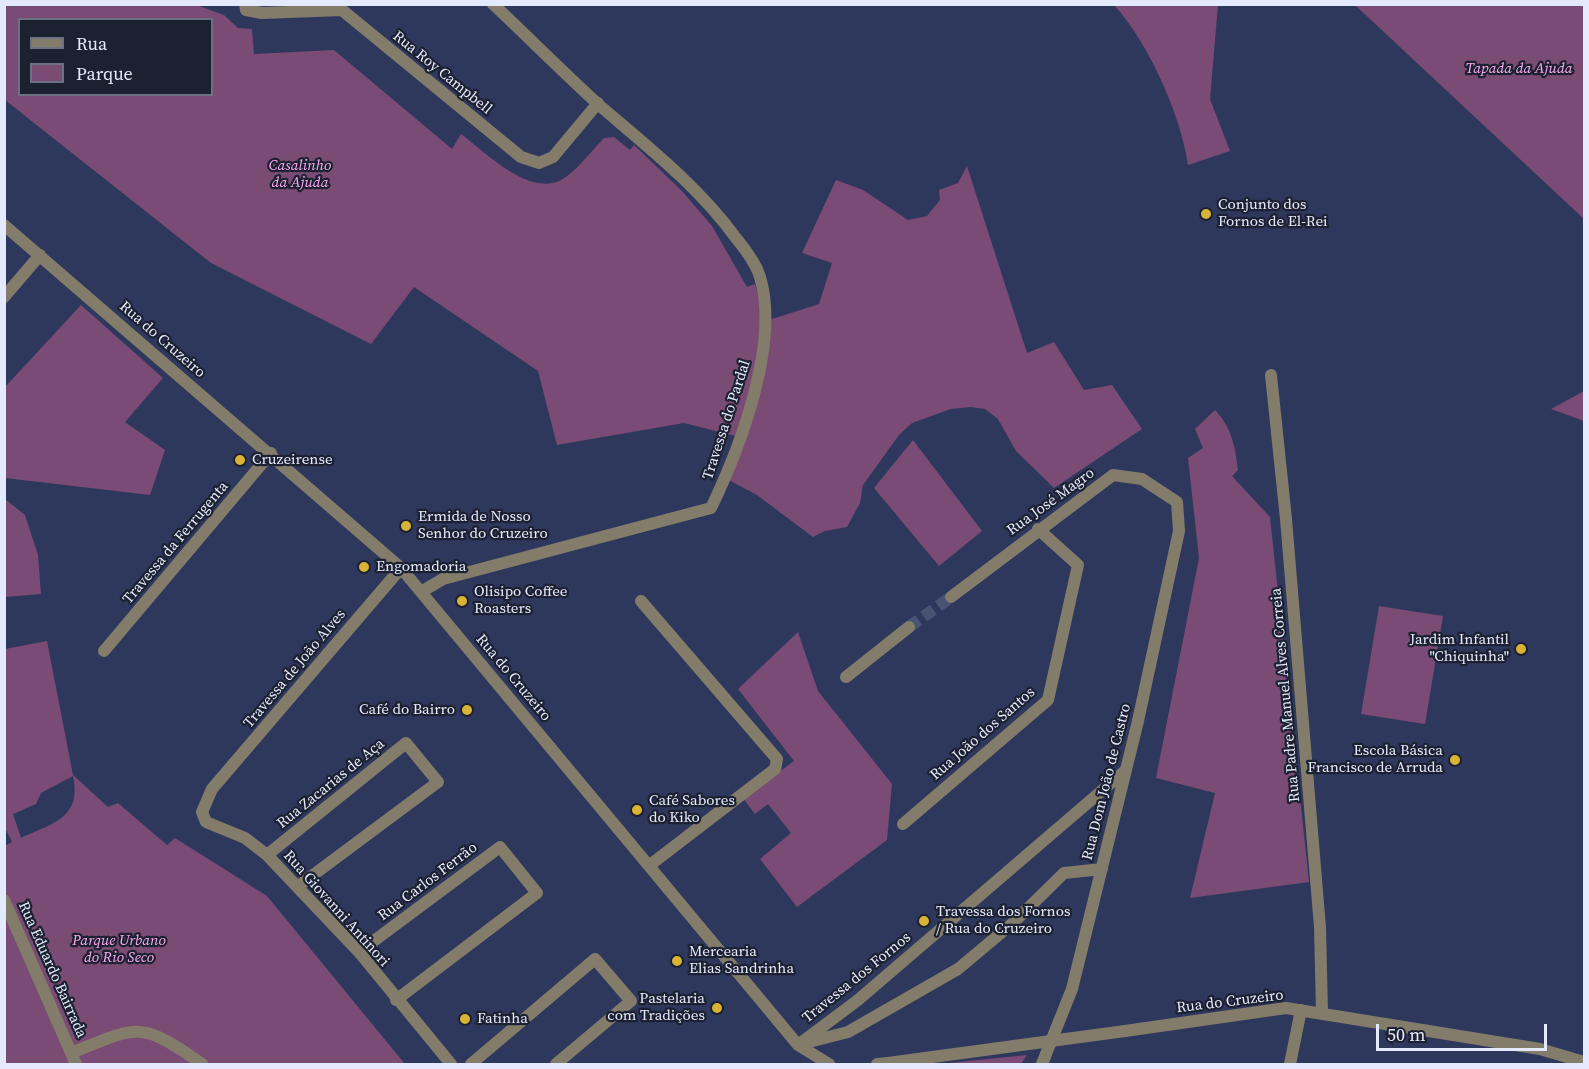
<!DOCTYPE html>
<meta charset="utf-8">
<style>
body{margin:0}
#map{position:relative;width:1589px;height:1069px;overflow:hidden;background:#2e385c;font-family:"Source Serif 4",serif}
canvas{display:block}
.frame{position:absolute;inset:0;border:6px solid #e4eafd;pointer-events:none}
.legend{position:absolute;left:18px;top:18px;width:195px;height:78px;box-sizing:border-box;background:#1c2131;border:2px solid #6c7183;margin:0;padding:8px 10px;list-style:none;font-size:18px;color:#e4eafd}
.legend li{display:flex;align-items:center;gap:12px;height:30px}
.legend b{width:30px;border:2px solid #6c7183}
.scale{position:absolute;left:1376px;top:1024px;width:171px;height:27px;box-sizing:border-box;border:3px solid #e4eafd;border-top:0;padding-left:8px;font-size:18px;line-height:21px;white-space:nowrap;color:#e4eafd;-webkit-text-stroke:4px #1c2131;paint-order:stroke}
</style>
<div id="map">
<canvas width="1589" height="1069"></canvas>
<div class="frame"></div>
<ul class="legend">
<li><b style="height:8px;background:#837c6a"></b>Rua</li>
<li><b style="height:16px;background:#7a4b74"></b>Parque</li>
</ul>
<div class="scale">50 m</div>
</div>
<script>
const ctx = document.querySelector('canvas').getContext('2d');
ctx.lineJoin = 'round';
function fill(path, color) { ctx.fillStyle = color; ctx.fill(path, 'evenodd'); }
function stroke(path, color, width, dash) { ctx.strokeStyle = color; ctx.lineWidth = width; ctx.lineCap = dash ? 'butt' : 'round'; ctx.setLineDash(dash || []); ctx.stroke(path); }
function drawText(font, color, halo, rows, align = 'center') {
  ctx.font = font + ' "Source Serif 4",serif'; ctx.lineWidth = 4.5; ctx.setLineDash([]); ctx.textBaseline = 'middle'; ctx.strokeStyle = halo; ctx.fillStyle = color; for (const [text, x, y, turn = 0] of rows) {
    ctx.save(); ctx.translate(x, y); ctx.rotate((+turn || 0) * Math.PI / 180); ctx.textAlign = isNaN(turn) ? turn : align; if (halo) ctx.strokeText(text, 0, 0); ctx.fillText(text, 0, 0); ctx.restore();
  }
}
fill(new Path2D(`
 M 4,5 L 196,5 L 224,15 L 238,28 L 252,29 L 254,54 L 334,50 L 452,149 L 461,134 C 485,152 529,197 561,180 C 577,171 591,151 604,138 L 614,137 L 630,150 L 634,145 L 682,191 L 712,226 L 747,287 L 755,284 L 766,321 L 819,304 L 832,263 L 802,253 L 836,180 L 863,190 L 908,220 L 927,216 L 940,200 L 939,190 L 958,183 L 967,166 L 1027,353 L 1054,342 L 1084,390 L 1112,385 L 1142,429 L 1054,488 L 1016,451 L 998,419 L 985,409 L 970,407 L 951,409 L 912,423 L 899,435 L 863,485 L 860,503 L 847,527 L 825,531 L 813,537 L 757,495 L 725,478 L 739,437 L 684,423 L 557,445 L 538,371 L 414,287 L 371,344 L 211,263 L 5,100 ZM 20,20 L 212,20 L 212,94 L 20,94 Z
 M 1114,5 L 1218,5 L 1210,99 L 1230,151 L 1188,165 C 1181,115 1148,42 1114,5 Z
 M 1355,5 L 1584,5 L 1584,219 Z
 M 81,305 L 163,378 L 125,422 L 165,450 L 150,495 L 5,478 L 5,387 Z
 M 1584,391 L 1584,421 L 1551,409 Z
 M 1215,410 C 1232,428 1235,446 1238,470 L 1232,476 L 1270,517 L 1309,882 L 1190,898 L 1215,793 L 1156,778 L 1199,558 L 1188,458 L 1203,448 L 1195,429 Z
 M 913,440 L 982,531 L 939,566 L 874,488 Z
 M 5,499 L 25,515 L 38,555 L 41,594 L 5,597 Z
 M 1379,606 L 1443,616 L 1425,724 L 1361,714 Z
 M 798,632 L 818,691 L 892,784 L 887,840 L 797,907 L 760,859 L 791,833 L 768,804 L 755,814 L 743,798 L 794,761 L 738,689 Z
 M 47,641 L 73,775 L 108,807 L 118,803 L 167,845 L 175,838 L 267,896 L 405,1064 L 5,1064 L 4,846 L 12,842 L 4,826 L 5,649 ZM 73,776 C 82,818 53,823 21,838 L 13,814 L 36,804 L 41,793 Z
 M 1027,1055 L 1021,1064 L 939,1064 Z`), '#7a4b74');
stroke(new Path2D(`
 M 909,627 L 951,597`), '#495374', 12, [12, 6]);
stroke(new Path2D(`
 M 245,4 L 246,10 L 262,13 L 342,10 L 521,157 L 539,163 L 553,157 L 598,103
 M 4,225 L 401,568 L 798,1045 L 829,1064
 M 4,297 L 40,255
 M 1271,375 L 1286,519 L 1320,927 L 1322,1013
 M 401,568 L 212,789 L 202,812 L 206,822 L 245,838 L 267,855 L 359,952 L 451,1064
 M 421,592 L 443,579 L 711,508 C 740,448 780,343 760,277 C 756,263 745,249 736,238 C 698,186 648,147 599,105 C 563,72 529,38 493,4
 M 951,597 L 1113,475 L 1142,479 L 1177,502 L 1179,531 L 1138,721 L 1072,989 L 1042,1064
 M 641,601 L 777,759 L 775,769 L 650,865
 M 104,651 L 271,453
 M 846,677 L 909,627
 M 903,824 L 1048,700 L 1078,565 L 1038,529
 M 267,855 L 406,743 L 438,782 L 297,887
 M 4,900 L 76,1064
 M 359,952 L 500,847 L 537,893 L 396,1000
 M 1125,1031 L 1286,1008 L 1540,1049 L 1584,1062
 M 805,1043 L 848,1032 L 958,969 L 1014,922 L 1064,873 L 1102,869
 M 798,1045 L 858,1000 L 1126,770
 M 71,1053 C 140,1025 140,1021 202,1064
 M 471,1064 L 595,959 L 631,1001 L 556,1064
 M 877,1064 L 888,1063
 M 1290,1064 L 1301,1010`), '#837c6a', 12);
stroke(new Path2D(`
 M 888,1063 L 1125,1031`), '#837c6a', 12);
for (const [x, y, r, color] of [
 [1206,214,6,"#d9b334"],
 [240,460,6,"#d9b334"],
 [406,526,6,"#d9b334"],
 [364,567,6,"#d9b334"],
 [462,601,6,"#d9b334"],
 [1521,649,6,"#d9b334"],
 [467,710,6,"#d9b334"],
 [1455,760,6,"#d9b334"],
 [637,810,6,"#d9b334"],
 [924,921,6,"#d9b334"],
 [677,961,6,"#d9b334"],
 [717,1008,6,"#d9b334"],
 [465,1019,6,"#d9b334"]
]) { const dot = new Path2D(); dot.arc(x, y, r, 0, 2 * Math.PI); ctx.fillStyle = color; ctx.fill(dot); stroke(dot, '#1c2131', 2); }
drawText('italic 15px', '#fda9f2', '#1c2131', [
 ["Tapada da Ajuda",1519,69],
 ["Casalinho",300,166],
 ["da Ajuda",300,183],
 ["Parque Urbano",119,941],
 ["do Rio Seco",119,958]
]);
drawText('15px', '#e4eafd', '#1c2131', [
 ["Rua Roy Campbell",442,73,39],
 ["Rua do Cruzeiro",162,340,41],
 ["Travessa do Pardal",727,420,-72],
 ["Rua José Magro",1051,502,-36],
 ["Travessa da Ferrugenta",176,543,-50],
 ["Travessa de João Alves",295,669,-50],
 ["Rua do Cruzeiro",513,678,50],
 ["Rua Padre Manuel Alves Correia",1286,695,-95],
 ["Rua João dos Santos",983,734,-41],
 ["Rua Dom João de Castro",1107,782,-76],
 ["Rua Zacarias de Aça",331,784,-39],
 ["Rua Carlos Ferrão",428,882,-37],
 ["Rua Giovanni Antinori",336,909,48],
 ["Rua Eduardo Bairrada",52,970,66],
 ["Travessa dos Fornos",857,978,-39],
 ["Rua do Cruzeiro",1230,1002,-7]
]);
drawText('15px', '#e4eafd', '#1c2131', [
 ["Conjunto dos",1218,205],
 ["Fornos de El-Rei",1218,222],
 ["Cruzeirense",252,460],
 ["Ermida de Nosso",418,517],
 ["Senhor do Cruzeiro",418,534],
 ["Engomadoria",376,567],
 ["Olisipo Coffee",474,592],
 ["Roasters",474,609],
 ["Jardim Infantil",1509,640,"right"],
 ["\"Chiquinha\"",1509,657,"right"],
 ["Café do Bairro",455,710,"right"],
 ["Escola Básica",1443,751,"right"],
 ["Francisco de Arruda",1443,768,"right"],
 ["Café Sabores",649,801],
 ["do Kiko",649,818],
 ["Travessa dos Fornos",936,912],
 ["/ Rua do Cruzeiro",936,929],
 ["Mercearia",689,952],
 ["Elias Sandrinha",689,969],
 ["Pastelaria",705,999,"right"],
 ["com Tradições",705,1016,"right"],
 ["Fatinha",477,1019]
], 'left');
</script>
